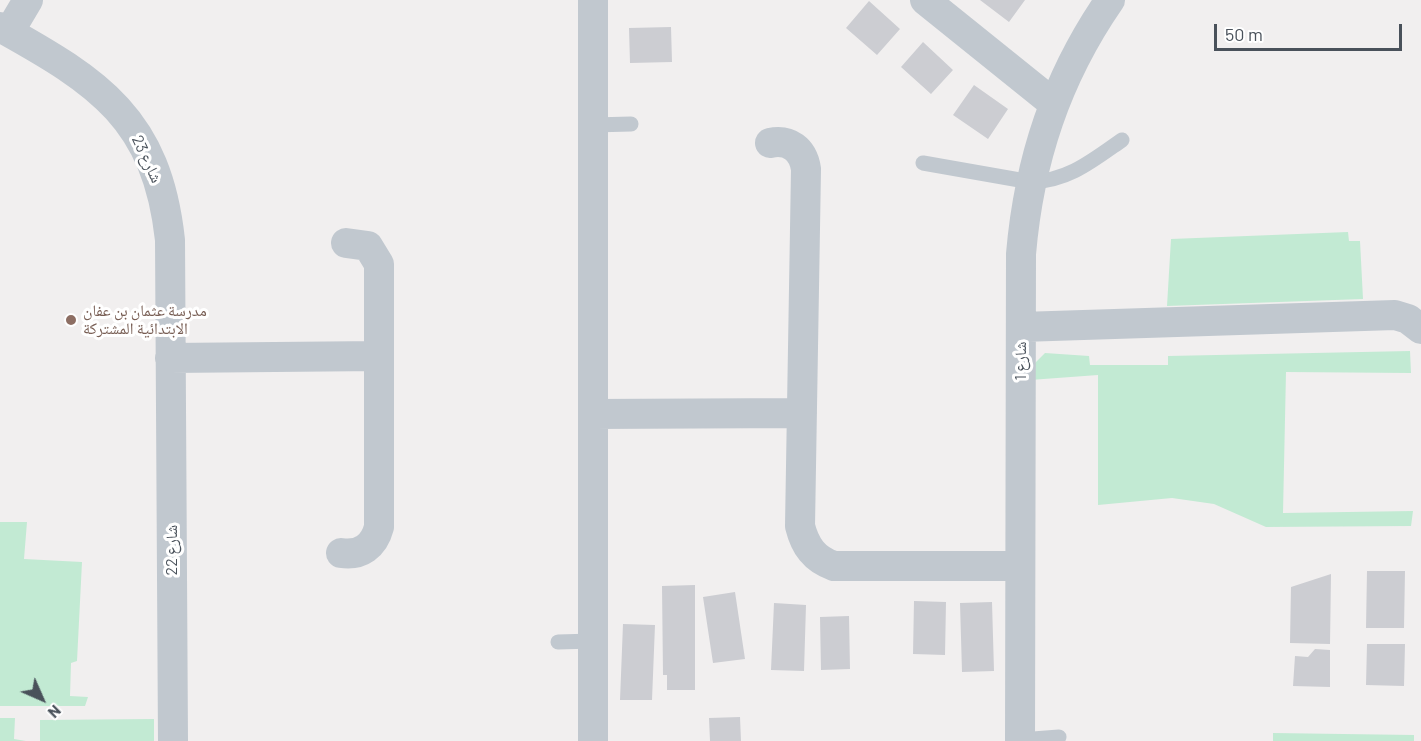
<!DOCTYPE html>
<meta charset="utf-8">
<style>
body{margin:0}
#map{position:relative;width:1421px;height:741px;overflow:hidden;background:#f1efef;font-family:Barlow,sans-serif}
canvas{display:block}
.north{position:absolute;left:12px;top:669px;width:60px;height:60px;-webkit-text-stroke:4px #fff;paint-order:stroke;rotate:135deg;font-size:16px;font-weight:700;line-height:24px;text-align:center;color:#49515a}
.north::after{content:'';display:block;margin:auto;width:21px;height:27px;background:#49515a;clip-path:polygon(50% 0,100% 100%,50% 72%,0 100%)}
.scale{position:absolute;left:1214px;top:24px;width:188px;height:27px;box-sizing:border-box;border:3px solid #49515a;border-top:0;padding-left:8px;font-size:18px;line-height:21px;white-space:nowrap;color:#49515a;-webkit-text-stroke:4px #fff;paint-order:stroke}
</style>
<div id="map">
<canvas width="1421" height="741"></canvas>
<div class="north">N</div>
<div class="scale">50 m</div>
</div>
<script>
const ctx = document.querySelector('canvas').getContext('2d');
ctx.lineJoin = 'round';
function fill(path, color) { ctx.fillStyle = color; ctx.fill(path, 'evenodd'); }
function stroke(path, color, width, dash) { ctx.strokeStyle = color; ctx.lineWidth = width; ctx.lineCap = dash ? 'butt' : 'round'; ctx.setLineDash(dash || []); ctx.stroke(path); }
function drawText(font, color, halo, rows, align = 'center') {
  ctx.font = font + ' Barlow,"Noto Naskh Arabic",sans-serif'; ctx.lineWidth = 6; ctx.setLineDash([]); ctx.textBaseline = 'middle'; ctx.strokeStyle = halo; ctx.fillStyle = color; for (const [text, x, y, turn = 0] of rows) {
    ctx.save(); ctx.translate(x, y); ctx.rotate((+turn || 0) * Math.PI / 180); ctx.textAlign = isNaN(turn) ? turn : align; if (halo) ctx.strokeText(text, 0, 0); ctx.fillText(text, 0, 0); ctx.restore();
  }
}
fill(new Path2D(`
 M 1348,232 L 1349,241 L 1360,241 L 1363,299 L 1167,306 L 1171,239 Z
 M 1410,351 L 1411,373 L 1286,372 L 1283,513 L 1413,511 L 1411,526 L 1266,527 L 1214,504 L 1172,498 L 1098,505 L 1098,375 L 1030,380 L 1032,366 L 1045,353 L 1089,356 L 1090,365 L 1168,365 L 1168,356 Z
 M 0,522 L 27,522 L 24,559 L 82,562 L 77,661 L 71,663 L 70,696 L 88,697 L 85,706 L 0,706 Z
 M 0,718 L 15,718 L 14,739 L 26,741 L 0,741 Z
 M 154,719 L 154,741 L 40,741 L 40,720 Z
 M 1273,733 L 1414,735 L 1414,741 L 1273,741 Z`), '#c2ead3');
fill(new Path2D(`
 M 980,0 L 1025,0 L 1009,22 Z
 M 869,1 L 900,29 L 877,55 L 846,28 Z
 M 671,27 L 672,62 L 630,63 L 629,28 Z
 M 923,42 L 953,70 L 931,94 L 901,67 Z
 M 974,85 L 1008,109 L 988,139 L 953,115 Z
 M 1367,571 L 1405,571 L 1404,628 L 1366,628 Z
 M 1331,574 L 1330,644 L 1290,643 L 1291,587 Z
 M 695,585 L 695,690 L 667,690 L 667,675 L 663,675 L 662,586 Z
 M 735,592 L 745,659 L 713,663 L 703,597 Z
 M 914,601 L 946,602 L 945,655 L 913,654 Z
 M 992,602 L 994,671 L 962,672 L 960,603 Z
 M 774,603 L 806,605 L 804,671 L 771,670 Z
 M 849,616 L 850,669 L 821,670 L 820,617 Z
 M 623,624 L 655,625 L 652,700 L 620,700 Z
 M 1367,644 L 1405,644 L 1404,686 L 1366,685 Z
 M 1315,649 L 1330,650 L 1330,687 L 1293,686 L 1295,656 L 1308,657 Z
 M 740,717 L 741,741 L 710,741 L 709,718 Z`), '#cccdd2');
stroke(new Path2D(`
 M 593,125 L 631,124
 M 923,163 L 1031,182 C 1068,181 1092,161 1122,140
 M 558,642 L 593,641
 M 1020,740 L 1059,737`), '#c1c8cf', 15);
stroke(new Path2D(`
 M 925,0 L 1053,103
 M 0,27 C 99,82 157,119 170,240 L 173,741
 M 9,32 L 28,0
 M 770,143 C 789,139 803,149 806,169 L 800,526 C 805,546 814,559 834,566 L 1020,566
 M 1021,327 L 1395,315 L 1408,319 L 1421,329
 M 170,358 L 379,356
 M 593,414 L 802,413
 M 341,553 C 361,556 374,546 379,527 L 379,264 L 368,246 L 346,243
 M 593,741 L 593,0
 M 1020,741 L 1021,254 C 1029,161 1056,78 1110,0`), '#c1c8cf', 30);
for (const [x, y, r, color] of [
 [71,320,6,"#8d6e63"]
]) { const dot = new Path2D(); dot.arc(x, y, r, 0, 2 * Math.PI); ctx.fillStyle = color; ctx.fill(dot); stroke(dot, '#fff', 2); }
drawText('16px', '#49515a', '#fff', [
 ["شارع 23",147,159,65],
 ["شارع 1",1021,361,-90],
 ["شارع 22",172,550,-90]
]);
drawText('16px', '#785e54', '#fff', [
 ["مدرسة عثمان بن عفان",83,311],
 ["الابتدائية المشتركة",83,329]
], 'left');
</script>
